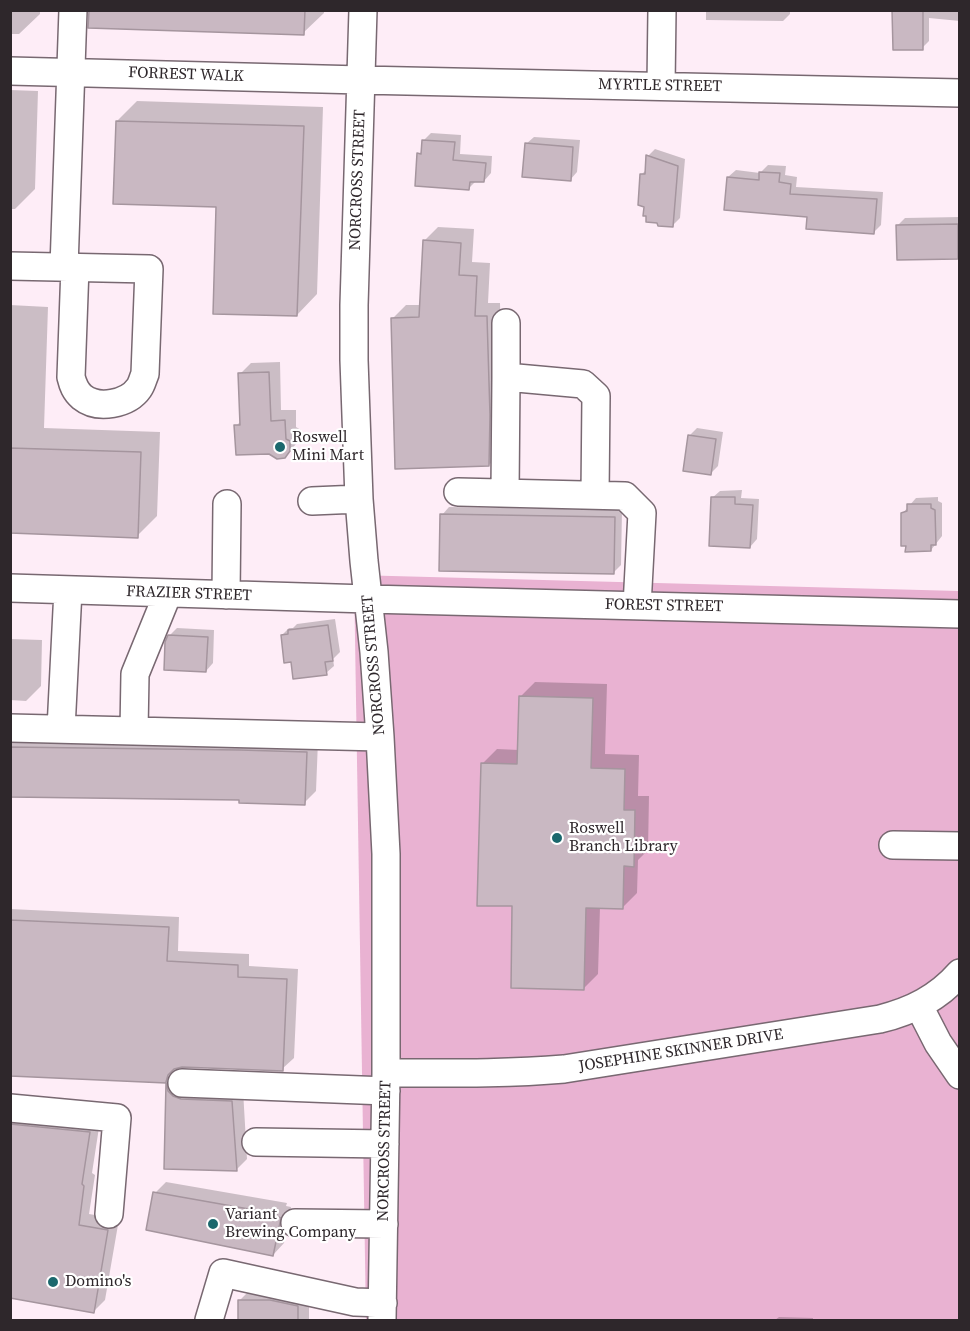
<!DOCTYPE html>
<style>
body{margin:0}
#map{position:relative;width:970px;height:1331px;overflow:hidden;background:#feedf7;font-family:"Source Serif 4",serif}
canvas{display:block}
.frame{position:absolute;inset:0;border:12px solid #2e272b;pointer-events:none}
</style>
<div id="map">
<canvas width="970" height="1331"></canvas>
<div class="frame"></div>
</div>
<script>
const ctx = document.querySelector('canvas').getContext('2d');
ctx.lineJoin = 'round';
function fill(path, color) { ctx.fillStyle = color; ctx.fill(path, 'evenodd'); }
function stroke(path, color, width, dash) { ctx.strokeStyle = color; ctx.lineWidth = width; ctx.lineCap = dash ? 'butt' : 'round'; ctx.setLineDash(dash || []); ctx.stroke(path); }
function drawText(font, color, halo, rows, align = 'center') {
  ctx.font = font + ' "Source Serif 4",serif'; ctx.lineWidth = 4.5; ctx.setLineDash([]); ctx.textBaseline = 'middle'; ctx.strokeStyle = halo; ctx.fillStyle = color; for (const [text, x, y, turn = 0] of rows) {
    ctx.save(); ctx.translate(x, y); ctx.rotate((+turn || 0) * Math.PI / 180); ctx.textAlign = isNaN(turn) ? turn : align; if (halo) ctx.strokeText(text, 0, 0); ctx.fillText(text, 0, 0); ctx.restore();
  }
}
fill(new Path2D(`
 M 354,575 L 959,591 L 959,1320 L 366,1320 Z`), '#e9b2d2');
fill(new Path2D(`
 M 10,10 L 40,10 L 40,14 L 19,34 L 10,34 Z
 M 118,10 L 324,10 L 324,13 L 303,33 Z
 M 706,10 L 790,10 L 790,14 L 783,21 L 706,20 Z
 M 894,10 L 960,10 L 960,21 L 929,18 L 929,41 L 922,48 Z
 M 10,90 L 38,91 L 35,189 L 15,209 L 10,209 Z
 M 137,101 L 323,107 L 317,294 L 297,315 L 218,205 L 117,121 Z
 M 431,133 L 461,135 L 460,154 L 492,156 L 491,173 L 484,181 L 477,180 L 469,188 L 419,154 L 423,150 L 423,141 Z
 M 534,137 L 580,140 L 577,172 L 570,180 L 526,144 Z
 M 655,149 L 685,159 L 680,218 L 673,225 L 646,205 L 642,174 L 647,169 L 648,156 Z
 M 768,165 L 786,166 L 785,175 L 797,177 L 796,187 L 883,192 L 881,225 L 873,233 L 808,216 L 728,177 L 736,170 L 760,173 Z
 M 960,217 L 960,258 L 899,259 L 898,225 L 905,218 Z
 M 438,227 L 474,229 L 472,262 L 490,263 L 488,303 L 500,303 L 503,400 L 503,451 L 489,465 L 392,319 L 406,305 L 421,305 L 424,241 Z
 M 10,305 L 48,307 L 44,428 L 160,432 L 157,516 L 137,536 L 10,532 Z
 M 280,362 L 281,410 L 296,410 L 296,427 L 301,430 L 301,438 L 285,457 L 236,426 L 242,420 L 240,374 L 251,363 Z
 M 697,428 L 723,432 L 718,466 L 711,473 L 690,435 Z
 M 742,490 L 741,498 L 759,499 L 757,539 L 750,547 L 712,498 L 720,491 Z
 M 938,497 L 938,501 L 942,503 L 942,536 L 931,550 L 907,544 L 902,514 L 916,498 Z
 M 449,507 L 622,510 L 621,565 L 613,573 L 442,515 Z
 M 335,619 L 340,652 L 333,659 L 334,666 L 326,673 L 292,661 L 282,635 L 289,628 L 293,628 L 297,624 Z
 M 177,628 L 214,630 L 213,663 L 206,671 L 169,636 Z
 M 10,639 L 42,640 L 41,686 L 26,701 L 10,700 Z
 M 535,682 L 607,684 L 605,754 L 639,755 L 638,796 L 649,796 L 648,850 L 638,860 L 637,893 L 623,907 L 600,907 L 598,974 L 584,988 L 514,905 L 482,764 L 497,749 L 519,750 L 520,697 Z
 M 10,736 L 318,741 L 316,791 L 304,803 L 240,799 L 10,796 Z
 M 10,909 L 179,917 L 178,951 L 249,954 L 249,966 L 298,969 L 294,1058 L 282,1069 L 178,1067 L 177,1071 L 243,1090 L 247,1159 L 236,1170 L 165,1167 L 167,1082 L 10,1074 Z
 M 10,1108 L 100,1121 L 92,1173 L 95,1175 L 89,1214 L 119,1219 L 105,1300 L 94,1311 L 10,1202 Z
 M 166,1182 L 287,1203 L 286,1206 L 291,1207 L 284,1243 L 273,1255 L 155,1193 Z
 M 250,1290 L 309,1295 L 309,1320 L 239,1320 L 239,1301 Z
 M 779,1317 L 813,1318 L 813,1320 L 775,1320 Z`), '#0003');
const building = new Path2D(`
 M 89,10 L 305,10 L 304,35 L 88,28 Z
 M 892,10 L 923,10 L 923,50 L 893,50 Z
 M 116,121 L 304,126 L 297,316 L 213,314 L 216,207 L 113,204 Z
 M 422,140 L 455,142 L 453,160 L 486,163 L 484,182 L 470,182 L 469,190 L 415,186 L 417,153 L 421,154 Z
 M 525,143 L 573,147 L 571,181 L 522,177 Z
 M 646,155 L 678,166 L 673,227 L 658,226 L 657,223 L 646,222 L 646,216 L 643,216 L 644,207 L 638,205 L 640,174 L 645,174 Z
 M 759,172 L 780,173 L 779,182 L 791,184 L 790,194 L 877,199 L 874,234 L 806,229 L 807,217 L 724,210 L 727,177 L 759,180 Z
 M 958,224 L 958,259 L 897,260 L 896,225 Z
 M 423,240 L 461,243 L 459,275 L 477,276 L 475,316 L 487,316 L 490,415 L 489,466 L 395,469 L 391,318 L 419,317 Z
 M 269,372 L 271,421 L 285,420 L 286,439 L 290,441 L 290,451 L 285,458 L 277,459 L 269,454 L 236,455 L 234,425 L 240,425 L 238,373 Z
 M 688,435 L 716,439 L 711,475 L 683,471 Z
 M 10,448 L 141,452 L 138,538 L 10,533 Z
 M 711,497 L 735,497 L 735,504 L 753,505 L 750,548 L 709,546 Z
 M 907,504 L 931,504 L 931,508 L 935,510 L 936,545 L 931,545 L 931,551 L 905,552 L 906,546 L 901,546 L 901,513 L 907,511 Z
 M 440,514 L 615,517 L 614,574 L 439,571 Z
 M 328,625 L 333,661 L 325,662 L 327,675 L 293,679 L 291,662 L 284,663 L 281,635 L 288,634 L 288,630 Z
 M 168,635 L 208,637 L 206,672 L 164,670 L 165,642 Z
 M 519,696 L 593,698 L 591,768 L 625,769 L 624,810 L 635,810 L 634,867 L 624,866 L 623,909 L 586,908 L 584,990 L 511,988 L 512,906 L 477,906 L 481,763 L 517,764 Z
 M 10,747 L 240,750 L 307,752 L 305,805 L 239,803 L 239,800 L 10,797 Z
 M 10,920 L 169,927 L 167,961 L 238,965 L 238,977 L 287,979 L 283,1071 L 182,1067 L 174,1069 L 168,1075 L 166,1082 L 168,1091 L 173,1096 L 181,1099 L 232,1101 L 237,1171 L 164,1169 L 166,1083 L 10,1076 Z
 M 10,1124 L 90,1132 L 82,1184 L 84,1186 L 79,1225 L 108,1230 L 94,1313 L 10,1298 Z
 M 153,1192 L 277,1214 L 276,1216 L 281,1218 L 273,1256 L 146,1230 Z
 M 238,1300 L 270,1300 L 298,1306 L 298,1320 L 238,1320 Z`);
fill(building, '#c9b8c2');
stroke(building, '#a5959e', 1.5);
const minor = new Path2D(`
 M 363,10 L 354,305 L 354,360 L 359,499 L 364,561 L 374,652 L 380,737 L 386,854 L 386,1073 L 382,1320
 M 10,71 L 361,80 L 960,93
 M 661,86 L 662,10
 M 10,266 L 149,269 L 145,374 C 143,378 142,384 139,388 C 128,404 98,410 82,397 C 75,391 73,385 71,377 L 75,267
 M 64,267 L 73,10
 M 506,377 L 506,323
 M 458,492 L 625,496 L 642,513 L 637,606
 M 505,493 L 506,377 L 583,384 L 596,396 L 595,495
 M 312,501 L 359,499
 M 10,588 L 368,599 L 960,614
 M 226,595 L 227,504
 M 10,728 L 380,737
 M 61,729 L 68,590
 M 134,731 L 135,674 L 168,593
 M 893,845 L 960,846
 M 919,1006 L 938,1043 L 960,1075
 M 386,1073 C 445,1073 505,1074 564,1069 L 880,1019 C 912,1011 938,998 960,973
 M 182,1083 L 386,1091
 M 10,1108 L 117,1118 L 109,1214
 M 256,1142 L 385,1144
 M 295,1223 L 384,1224
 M 209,1320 L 223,1273 L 355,1302 L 383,1303`);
stroke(minor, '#786871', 30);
stroke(minor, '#fff', 27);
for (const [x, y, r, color] of [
 [280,447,6,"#1b686d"],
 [557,838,6,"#1b686d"],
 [213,1224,6,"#1b686d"],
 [53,1282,6,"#1b686d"]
]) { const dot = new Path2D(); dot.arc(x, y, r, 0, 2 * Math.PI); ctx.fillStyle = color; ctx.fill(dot); stroke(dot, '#fff', 2); }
drawText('16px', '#2e272b', '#fff', [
 ["FORREST WALK",186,75,2],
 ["MYRTLE STREET",660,86,1],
 ["NORCROSS STREET",358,180,-88],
 ["FRAZIER STREET",189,594,2],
 ["FOREST STREET",664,606,1],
 ["NORCROSS STREET",374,665,-95],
 ["JOSEPHINE SKINNER DRIVE",681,1051,-9],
 ["NORCROSS STREET",385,1151,-89]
]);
drawText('16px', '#2e272b', '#fff', [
 ["Roswell",292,438],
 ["Mini Mart",292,456],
 ["Roswell",569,829],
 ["Branch Library",569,847],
 ["Variant",225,1215],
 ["Brewing Company",225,1233],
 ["Domino's",65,1282]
], 'left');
</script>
